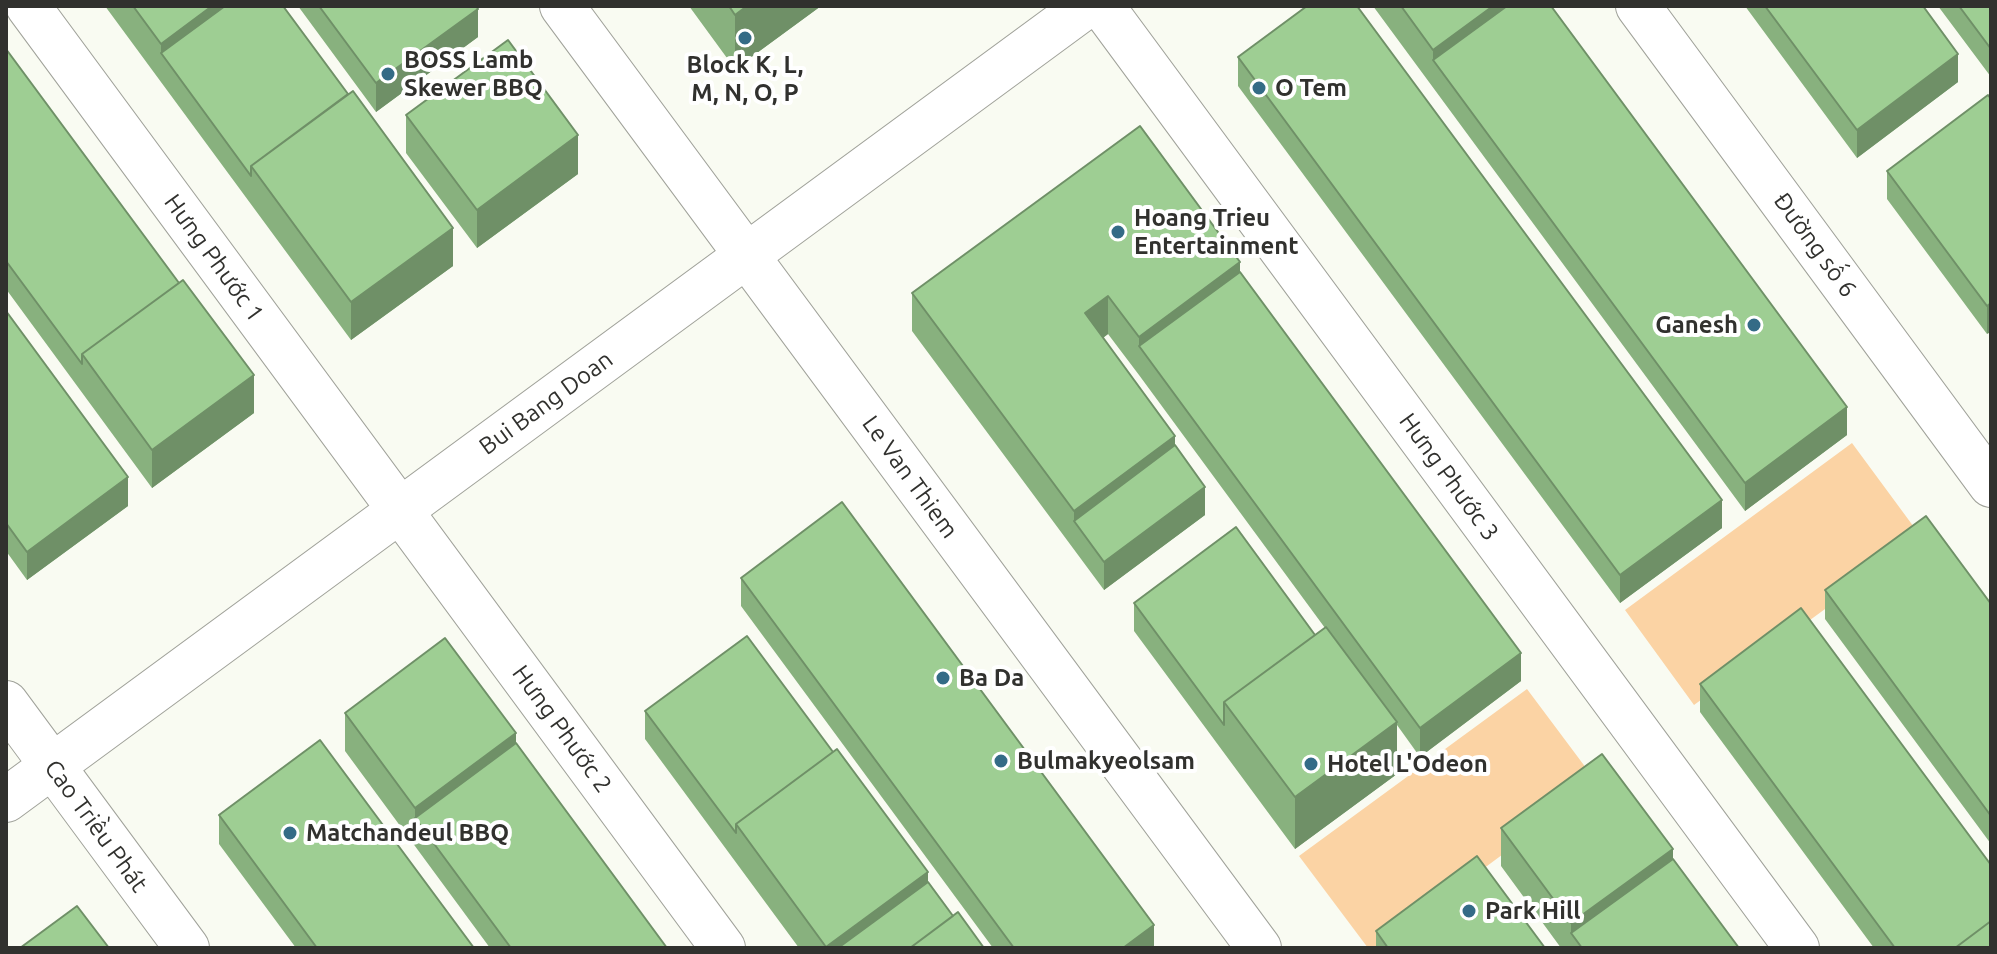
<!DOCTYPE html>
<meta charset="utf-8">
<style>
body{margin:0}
#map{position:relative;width:1997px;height:954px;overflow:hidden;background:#f9fbf2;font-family:Ubuntu,sans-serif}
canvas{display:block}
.frame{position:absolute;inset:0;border:8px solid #31312e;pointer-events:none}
</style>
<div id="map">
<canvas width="1997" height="954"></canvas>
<div class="frame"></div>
</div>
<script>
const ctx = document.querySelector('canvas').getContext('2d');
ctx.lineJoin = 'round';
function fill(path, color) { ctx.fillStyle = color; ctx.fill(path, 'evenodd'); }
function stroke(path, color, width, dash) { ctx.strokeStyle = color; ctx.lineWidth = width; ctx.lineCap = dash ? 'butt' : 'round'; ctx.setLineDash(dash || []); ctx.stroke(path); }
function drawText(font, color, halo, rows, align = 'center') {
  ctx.font = font + ' Ubuntu,sans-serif'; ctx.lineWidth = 8; ctx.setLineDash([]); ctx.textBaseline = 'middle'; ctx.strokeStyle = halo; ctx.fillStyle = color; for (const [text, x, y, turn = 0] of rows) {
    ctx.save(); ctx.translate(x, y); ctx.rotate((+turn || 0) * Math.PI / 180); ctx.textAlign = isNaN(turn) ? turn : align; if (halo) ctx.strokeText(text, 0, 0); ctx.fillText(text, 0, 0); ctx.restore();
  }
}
fill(new Path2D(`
 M 1852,443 L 1922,538 L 1694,705 L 1625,610 Z
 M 1527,689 L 1598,784 L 1376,948 L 1368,948 L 1299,856 Z`), '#fbd3a4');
const minor = new Path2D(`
 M 28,6 L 723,948
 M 562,6 L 1259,948
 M 1102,6 L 1797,948
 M 1638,6 L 1991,485
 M 6,703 L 187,948
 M 6,800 L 1086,6`);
stroke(minor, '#a0a29a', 46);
stroke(minor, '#fff', 44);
fill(new Path2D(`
 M 105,6 L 283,6 L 453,266 L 351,340 Z
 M 298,6 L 476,6 L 478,37 L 376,112 Z
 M 689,6 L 821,6 L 735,69 Z
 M 1373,6 L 1551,6 L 1847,435 L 1745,511 Z
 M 1745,6 L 1923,6 L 1958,82 L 1857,158 Z
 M 1938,6 L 1991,6 L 1991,77 Z
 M 6,49 L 254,413 L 152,488 L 6,289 Z
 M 1238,57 L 1722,528 L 1620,603 L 1238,86 Z
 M 1988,95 L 1987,334 L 1887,199 L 1887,171 Z
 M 406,115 L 578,174 L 477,248 L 406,153 Z
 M 1240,272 L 1521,681 L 1420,757 L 1397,725 L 1397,774 L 1295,849 L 1134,631 L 1134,603 L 1315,635 L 1325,628 L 1139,375 L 1108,334 L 1103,338 L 1175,445 L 1205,515 L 1104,590 L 912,331 L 912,293 Z
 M 6,311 L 128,506 L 27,580 L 6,551 Z
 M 741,578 L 1154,948 L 993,948 L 741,606 Z
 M 1825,590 L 1991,604 L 1991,844 L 1825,619 Z
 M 1700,684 L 1991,948 L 1874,948 L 1700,712 Z
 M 645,711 L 928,882 L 953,916 L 984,948 L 799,948 L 645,739 Z
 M 345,713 L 516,743 L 667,948 L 490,948 L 345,751 Z
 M 219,815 L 474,948 L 296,948 L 219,844 Z
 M 1501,828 L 1673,859 L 1739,948 L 1561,948 L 1501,866 Z
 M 1376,931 L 1545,948 L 1376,948 Z`), '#88b17e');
fill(new Path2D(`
 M 212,6 L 263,6 L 161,53 L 161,44 Z
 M 747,6 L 821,6 L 735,69 L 735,15 Z
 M 1493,6 L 1535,6 L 1433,60 L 1433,50 Z
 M 478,9 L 478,37 L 376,112 L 376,83 Z
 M 1958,54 L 1958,82 L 1857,158 L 1857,130 Z
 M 578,135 L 578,174 L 477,248 L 477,210 Z
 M 453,228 L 453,266 L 351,340 L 351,302 Z
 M 1240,262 L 1240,300 L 1139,346 L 1139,337 Z
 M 1108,296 L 1108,334 L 1085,351 L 1085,313 Z
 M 1991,303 L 1991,332 L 1987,334 L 1987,306 Z
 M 254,375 L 254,413 L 152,488 L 152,450 Z
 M 1847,407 L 1847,435 L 1745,511 L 1745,483 Z
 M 1175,436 L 1175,474 L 1074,521 L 1074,511 Z
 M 128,477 L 128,506 L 27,580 L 27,552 Z
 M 1205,487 L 1205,515 L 1104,590 L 1104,562 Z
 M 1722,500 L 1722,528 L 1620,603 L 1620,575 Z
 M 1521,653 L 1521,681 L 1420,757 L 1420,728 Z
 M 1397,722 L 1397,774 L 1295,849 L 1295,797 Z
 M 516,733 L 516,771 L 415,818 L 415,846 L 415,808 Z
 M 1673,849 L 1673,887 L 1571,933 L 1571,923 Z
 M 928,872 L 928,910 L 876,948 L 826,948 L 826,947 Z
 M 1154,925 L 1154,948 L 1123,948 Z`), '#6f9067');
const building = new Path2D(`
 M 133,6 L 212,6 L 161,44 Z
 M 225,6 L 283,6 L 348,94 L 251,166 L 251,176 L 161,53 Z
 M 319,6 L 476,6 L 478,9 L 376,83 Z
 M 729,6 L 747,6 L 735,15 Z
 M 1307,6 L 1357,6 L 1722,500 L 1620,575 L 1238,57 Z
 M 1401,6 L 1493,6 L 1433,50 Z
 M 1507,6 L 1551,6 L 1847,407 L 1745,483 L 1433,60 Z
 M 1765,6 L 1923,6 L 1958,54 L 1857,130 Z
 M 1959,6 L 1991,6 L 1991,49 Z
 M 508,40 L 578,135 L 477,210 L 406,115 Z
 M 6,49 L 179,283 L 82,354 L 82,364 L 6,261 Z
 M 353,91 L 453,228 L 351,302 L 251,166 Z
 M 1988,95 L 1991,99 L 1991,303 L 1987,306 L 1887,171 Z
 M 1140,126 L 1240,262 L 1139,337 L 1108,296 L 1085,313 L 1175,436 L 1074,511 L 912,293 Z
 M 1240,272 L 1521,653 L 1420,728 L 1139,346 Z
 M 183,280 L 254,375 L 152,450 L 82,354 Z
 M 6,311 L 128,477 L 27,552 L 6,523 Z
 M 1175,445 L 1205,487 L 1104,562 L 1074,521 Z
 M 842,502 L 1154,925 L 1123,948 L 1014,948 L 741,578 Z
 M 1926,516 L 1991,604 L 1991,816 L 1825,590 Z
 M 1236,527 L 1315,635 L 1224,702 L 1224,725 L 1134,603 Z
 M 1801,608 L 1991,865 L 1991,921 L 1955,948 L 1895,948 L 1700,684 Z
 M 1326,627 L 1397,722 L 1295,797 L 1224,702 Z
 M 747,636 L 833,752 L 736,824 L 736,833 L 645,711 Z
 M 445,638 L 516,733 L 415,808 L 345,713 Z
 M 320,740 L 474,948 L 317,948 L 219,815 Z
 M 516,743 L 667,948 L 511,948 L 415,818 Z
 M 837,749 L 928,872 L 826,947 L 736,824 Z
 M 1602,754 L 1673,849 L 1571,923 L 1501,828 Z
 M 1477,856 L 1545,948 L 1388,948 L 1376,931 Z
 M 1673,859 L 1739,948 L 1582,948 L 1571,933 Z
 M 928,882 L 953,916 L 910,948 L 838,948 Z
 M 77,906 L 109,948 L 20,948 Z
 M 958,912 L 984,948 L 910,948 Z
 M 1991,921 L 1991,948 L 1955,948 Z`);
fill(building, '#9ece93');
stroke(building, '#6f9067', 2);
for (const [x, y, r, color] of [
 [745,38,8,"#346b86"],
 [388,74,8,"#346b86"],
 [1259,88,8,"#346b86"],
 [1118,232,8,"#346b86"],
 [1754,325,8,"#346b86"],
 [943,678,8,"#346b86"],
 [1001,761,8,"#346b86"],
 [1311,764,8,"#346b86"],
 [290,833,8,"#346b86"],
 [1469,911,8,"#346b86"]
]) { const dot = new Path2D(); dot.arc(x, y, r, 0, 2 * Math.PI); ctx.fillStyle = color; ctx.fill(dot); stroke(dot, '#fff', 3); }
drawText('bold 24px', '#31312e', '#fff', [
 ["BOSS Lamb",404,60],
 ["Skewer BBQ",404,88],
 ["Block K, L,",745,65,"center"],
 ["M, N, O, P",745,93,"center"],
 ["O Tem",1275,88],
 ["Hoang Trieu",1134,218],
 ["Entertainment",1134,246],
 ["Ganesh",1738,325,"right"],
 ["Ba Da",959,678],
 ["Bulmakyeolsam",1017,761],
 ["Hotel L'Odeon",1327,764],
 ["Matchandeul BBQ",306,833],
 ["Park Hill",1485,911]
], 'left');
drawText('24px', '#31312e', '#fff', [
 ["Đường số 6",1815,245,54],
 ["Hưng Phước 1",214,258,54],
 ["Bui Bang Doan",546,403,-36],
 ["Le Van Thiem",910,477,54],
 ["Hưng Phước 3",1449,477,54],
 ["Hưng Phước 2",562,729,54],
 ["Cao Triều Phát",96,826,54]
]);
</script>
